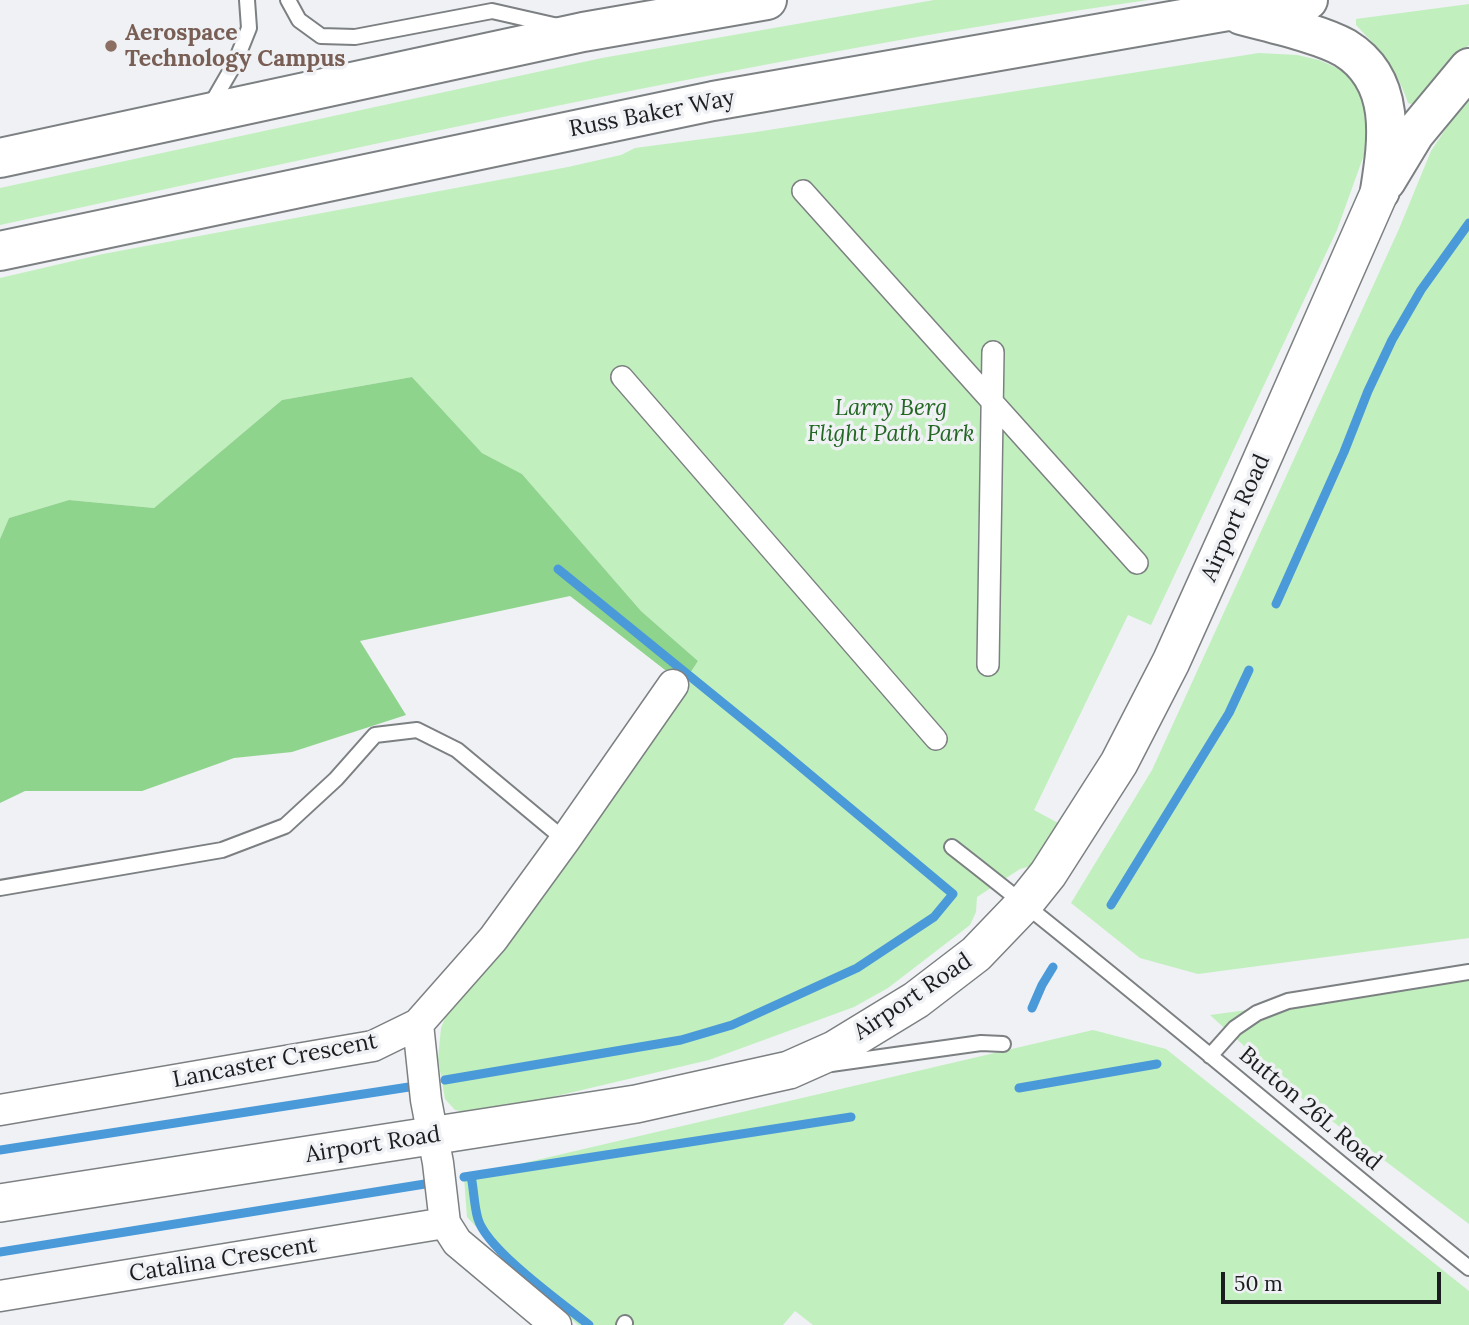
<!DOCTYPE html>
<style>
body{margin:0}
#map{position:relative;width:1469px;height:1325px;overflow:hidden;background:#eff1f4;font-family:Lora,serif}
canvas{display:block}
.scale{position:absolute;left:1221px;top:1272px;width:220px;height:32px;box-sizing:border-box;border:4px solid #1c1d1e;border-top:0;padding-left:9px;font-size:21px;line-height:24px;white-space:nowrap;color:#1c1d1e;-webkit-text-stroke:5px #eff1f4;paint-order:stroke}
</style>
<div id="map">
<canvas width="1469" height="1325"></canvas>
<div class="scale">50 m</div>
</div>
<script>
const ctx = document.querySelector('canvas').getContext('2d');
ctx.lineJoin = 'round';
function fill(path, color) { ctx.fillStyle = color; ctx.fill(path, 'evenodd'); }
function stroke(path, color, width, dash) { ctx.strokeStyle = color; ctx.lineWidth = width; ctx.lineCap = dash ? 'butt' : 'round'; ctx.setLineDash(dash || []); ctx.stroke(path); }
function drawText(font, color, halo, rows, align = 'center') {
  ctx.font = font + ' Lora,serif'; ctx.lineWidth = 7; ctx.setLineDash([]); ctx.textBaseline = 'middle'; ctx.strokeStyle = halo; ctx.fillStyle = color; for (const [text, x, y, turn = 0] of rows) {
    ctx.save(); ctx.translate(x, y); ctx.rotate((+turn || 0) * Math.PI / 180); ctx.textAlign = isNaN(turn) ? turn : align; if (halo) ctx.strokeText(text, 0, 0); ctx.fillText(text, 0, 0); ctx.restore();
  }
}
fill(new Path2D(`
 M 934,0 L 1148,0 C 762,56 381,143 0,225 L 0,188 L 602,58 Z
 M 1469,4 L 1469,45 L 1416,102 L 1411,104 L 1408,103 C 1398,71 1379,49 1356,25 L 1356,19 Z
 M 1259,53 L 1297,55 L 1319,60 L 1344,71 L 1358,86 L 1367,104 L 1370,138 L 1337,230 L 1151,625 L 1128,615 L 1034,810 L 1060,824 L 1031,866 L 1020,869 L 977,897 L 976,912 L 970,925 L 888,988 L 854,1007 L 709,1060 L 497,1110 L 471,1113 L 455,1110 L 445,1099 L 438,1059 L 441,1028 L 450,1006 L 551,885 L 698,661 L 641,611 L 522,474 L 482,453 L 412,377 L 282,400 L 154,508 L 69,500 L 9,518 L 0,539 L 0,278 L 103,254 L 568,167 L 621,155 L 635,148 L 756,132 Z
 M 1469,94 L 1469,938 L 1198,974 L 1140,958 L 1071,903 L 1152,770 L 1399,229 L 1431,151 Z
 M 1469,977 L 1469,1224 L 1304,1100 L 1210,1015 L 1438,984 Z
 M 1093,1030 L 1166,1049 L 1469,1291 L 1469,1325 L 813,1325 L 795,1311 L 783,1325 L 578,1325 L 522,1276 L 467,1217 L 464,1177 Z`), '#c1efbe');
fill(new Path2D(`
 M 412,377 L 482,453 L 522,474 L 641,611 L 698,661 L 683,684 L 570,596 L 360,641 L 406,715 L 292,752 L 234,758 L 142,791 L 25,791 L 0,803 L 0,539 L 9,518 L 69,500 L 154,508 L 282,400 Z`), '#8fd48c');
stroke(new Path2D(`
 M 1276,604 L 1344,452 L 1368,391 L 1392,340 L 1421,290 L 1469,223
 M 1111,905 L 1229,713 L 1249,670
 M 1032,1008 L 1042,985 L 1053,967
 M 445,1080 L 681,1040 L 732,1025 L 857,968 L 934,917 L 953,894 L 777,747 L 558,569
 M 1019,1088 L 1157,1064
 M 0,1150 L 409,1087
 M 471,1176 C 474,1190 474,1206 478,1219 C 487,1250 562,1303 589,1325
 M 464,1177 L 851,1117
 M 0,1252 L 425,1184`), '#4a9ad9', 9);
const service = new Path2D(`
 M 288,0 L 299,20 L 321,36 L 355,37 L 492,11 L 558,26
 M 209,108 L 235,63 L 249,28 L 247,0
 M 952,847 C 1127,983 1296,1129 1469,1268
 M 0,888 L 222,850 L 285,826 L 336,779 L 375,735 L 417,730 L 457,750 L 565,840
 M 1210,1056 L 1235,1028 L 1257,1013 L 1288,1001 L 1469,972
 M 831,1064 L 981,1043 L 1003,1044
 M 624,1325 L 625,1323`);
const pedestrian = new Path2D(`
 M 803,191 L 1137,563
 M 622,377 L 936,739
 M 988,665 L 993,352`);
const minor = new Path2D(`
 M 418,1024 L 426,1100 L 438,1163 L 445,1223 L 457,1242 L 556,1325
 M 0,1110 L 373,1046 L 418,1024 L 493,939 L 565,840 L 673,685
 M 0,1296 L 445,1223`);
const tertiary = new Path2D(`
 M 0,1203 L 636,1104 L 789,1070 L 834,1050 L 916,1000 L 976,954 L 1024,904 L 1048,874 L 1119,763 L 1171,662 L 1248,491 L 1380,191`);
const secondary = new Path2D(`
 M 1241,15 C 1270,23 1321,34 1345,48 C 1397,80 1388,140 1380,191
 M 0,158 L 583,32 L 767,0
 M 1386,181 L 1415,133 L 1469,68
 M 0,251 L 713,101 L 1228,11 L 1308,0`);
stroke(service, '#7d8082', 18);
stroke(pedestrian, '#7d8082', 24);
stroke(minor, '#7d8082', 33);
stroke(tertiary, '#7d8082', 40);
stroke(secondary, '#7d8082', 42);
stroke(service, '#fff', 14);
stroke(pedestrian, '#fff', 21);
stroke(minor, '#fff', 30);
stroke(tertiary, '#fff', 37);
stroke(secondary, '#fff', 38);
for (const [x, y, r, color] of [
 [111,46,7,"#8d6e63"]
]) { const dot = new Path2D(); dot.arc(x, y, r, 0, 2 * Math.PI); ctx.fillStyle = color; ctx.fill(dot); stroke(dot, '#eff1f4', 2.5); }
drawText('bold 23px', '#785e54', '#eff1f4', [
 ["Aerospace",125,33],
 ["Technology Campus",125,59]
], 'left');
drawText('23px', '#1c1d1e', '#eff1f4', [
 ["Russ Baker Way",652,114,-11],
 ["Airport Road",1236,518,-66],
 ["Airport Road",913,997,-34],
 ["Lancaster Crescent",275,1061,-11],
 ["Button 26L Road",1310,1109,40],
 ["Airport Road",373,1145,-9],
 ["Catalina Crescent",223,1260,-9]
]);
drawText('italic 23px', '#236724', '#eff1f4', [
 ["Larry Berg",891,408],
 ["Flight Path Park",891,434]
]);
</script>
